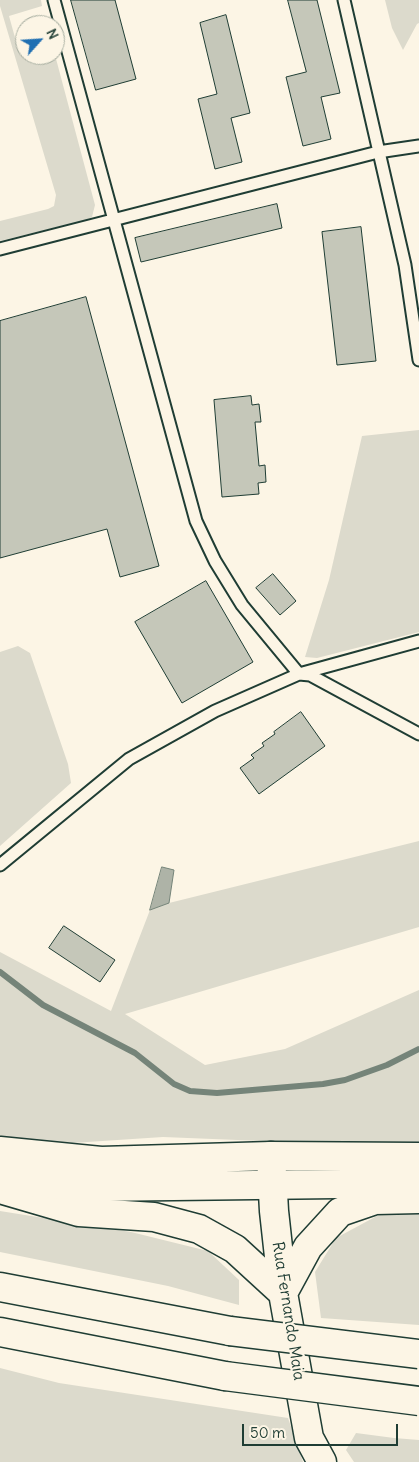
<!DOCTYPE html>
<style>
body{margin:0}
#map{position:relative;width:419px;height:1462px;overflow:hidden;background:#fcf5e5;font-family:Delius,sans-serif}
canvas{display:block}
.north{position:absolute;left:15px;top:15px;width:50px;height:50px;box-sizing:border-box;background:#fcf5e5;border:1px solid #a4ab9e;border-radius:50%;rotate:64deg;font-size:14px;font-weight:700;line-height:20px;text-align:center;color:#1f3d34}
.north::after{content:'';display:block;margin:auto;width:18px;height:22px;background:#1f6fb2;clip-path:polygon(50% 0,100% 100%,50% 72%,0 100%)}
.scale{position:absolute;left:242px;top:1424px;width:156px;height:22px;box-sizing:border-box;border:2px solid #1f3d34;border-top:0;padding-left:6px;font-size:15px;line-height:18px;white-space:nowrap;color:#1f3d34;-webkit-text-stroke:4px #fcf5e5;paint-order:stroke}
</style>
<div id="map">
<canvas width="419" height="1462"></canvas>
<div class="north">N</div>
<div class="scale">50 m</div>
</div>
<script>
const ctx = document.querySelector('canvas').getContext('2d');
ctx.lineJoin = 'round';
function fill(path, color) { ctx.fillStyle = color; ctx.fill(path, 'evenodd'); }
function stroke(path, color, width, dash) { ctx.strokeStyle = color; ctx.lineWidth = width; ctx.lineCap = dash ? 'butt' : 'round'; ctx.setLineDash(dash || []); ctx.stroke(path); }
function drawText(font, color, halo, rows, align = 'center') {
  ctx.font = font + ' Delius,sans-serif'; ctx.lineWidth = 4.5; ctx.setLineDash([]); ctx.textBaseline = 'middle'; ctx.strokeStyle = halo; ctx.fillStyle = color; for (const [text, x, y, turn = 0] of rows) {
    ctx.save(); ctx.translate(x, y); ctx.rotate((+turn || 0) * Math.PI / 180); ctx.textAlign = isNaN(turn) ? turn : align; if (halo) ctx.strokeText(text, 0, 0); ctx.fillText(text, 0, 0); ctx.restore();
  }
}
fill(new Path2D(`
 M 0,0 L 41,0 L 42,6 L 9,16 L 19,52 L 25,51 L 25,55 L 55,55 L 95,205 L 92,217 L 86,220 L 0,241 L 0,221 L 48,209 L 54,206 L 56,195 L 0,6 Z
 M 385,0 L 419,0 L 419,23 L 417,24 L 403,50 L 392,28 Z
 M 419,430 L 419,632 L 317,658 L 305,657 L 329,580 L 362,436 Z
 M 18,646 L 30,653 L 68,764 L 71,783 L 0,846 L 0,652 Z
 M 419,841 L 419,927 L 125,1014 L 205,1065 L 285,1049 L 419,990 L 419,1143 L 287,1142 L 163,1137 L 72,1143 L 0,1136 L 0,952 L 111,1011 L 150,910 L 169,903 Z
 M 419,1208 L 419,1325 L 321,1318 L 315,1272 L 336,1238 L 388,1210 Z
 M 0,1211 L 131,1232 L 208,1251 L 239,1280 L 239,1305 L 168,1286 L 0,1252 Z
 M 0,1368 L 59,1383 L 288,1418 L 303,1462 L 0,1462 Z
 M 356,1433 L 394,1438 L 419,1440 L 419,1462 L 354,1462 L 346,1450 Z`), '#dcdacc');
const water = new Path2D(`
 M 162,867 L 174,870 L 169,903 L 150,910 Z`);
fill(water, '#aeb3a7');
stroke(water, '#758479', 1);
stroke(new Path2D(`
 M 0,972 L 43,1005 L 135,1053 L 174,1084 L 190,1091 L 217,1093 L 323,1084 L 345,1080 L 387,1065 L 419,1049`), '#758479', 6);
const building = new Path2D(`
 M 71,0 L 115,0 L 136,79 L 96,90 Z
 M 288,0 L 317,0 L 340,93 L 321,97 L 331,139 L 303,146 L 286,77 L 306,72 Z
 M 226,15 L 250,113 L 231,118 L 242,162 L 215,169 L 198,99 L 217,94 L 200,23 Z
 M 277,204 L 282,228 L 141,262 L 135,238 Z
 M 361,227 L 376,361 L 337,365 L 322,232 Z
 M 86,297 L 159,566 L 120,577 L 107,529 L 0,558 L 0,321 Z
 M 251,396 L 252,405 L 259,404 L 261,422 L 255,422 L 259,466 L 265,465 L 266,482 L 258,483 L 259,494 L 222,497 L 214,400 Z
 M 273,574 L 296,601 L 280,615 L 256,588 Z
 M 206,581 L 253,662 L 182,703 L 135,622 Z
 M 301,712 L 325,746 L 259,794 L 240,768 L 254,758 L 251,755 L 264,746 L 262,743 L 275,734 L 274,732 Z
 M 64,926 L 115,960 L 100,982 L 49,948 Z`);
fill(building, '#c5c7b9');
stroke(building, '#1f3d34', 1);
const service = new Path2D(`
 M 54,0 L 196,521 L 215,561 L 242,605 L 299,674 L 419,641
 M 344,0 L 405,265 L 419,360
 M 0,249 L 378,152 L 419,146
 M 0,865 L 129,759 L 215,711 L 299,674 L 310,675 L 419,734`);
const tertiary = new Path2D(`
 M 271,1156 L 274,1211 L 283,1293 L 309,1438 L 322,1462
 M 0,1189 L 79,1212 L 154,1217 L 199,1229 L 235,1249 L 283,1293
 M 283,1293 L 308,1247 L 340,1212 L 375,1200 L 419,1199`);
const secondary = new Path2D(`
 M 0,1151 L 101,1161 L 271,1156 L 419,1157
 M 0,1176 L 29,1182 L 92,1187 L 419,1183`);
const motorway = new Path2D(`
 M 0,1287 L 230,1331
 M 0,1332 L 225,1376`);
stroke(service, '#1f3d34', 15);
stroke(tertiary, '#1f3d34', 31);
stroke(secondary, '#1f3d34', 31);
stroke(motorway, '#1f3d34', 31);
stroke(service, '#fcf5e5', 11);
stroke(tertiary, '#fcf5e5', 28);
stroke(secondary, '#fcf5e5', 28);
stroke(motorway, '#fcf5e5', 28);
const motorwayBridge = new Path2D(`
 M 230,1331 L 419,1354
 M 225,1376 L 419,1401`);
stroke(motorwayBridge, '#1f3d34', 31, []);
stroke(motorwayBridge, '#fcf5e5', 28);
drawText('16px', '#1f3d34', '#fcf5e5', [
 ["Rua Fernando Maia",288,1311,81]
]);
</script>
